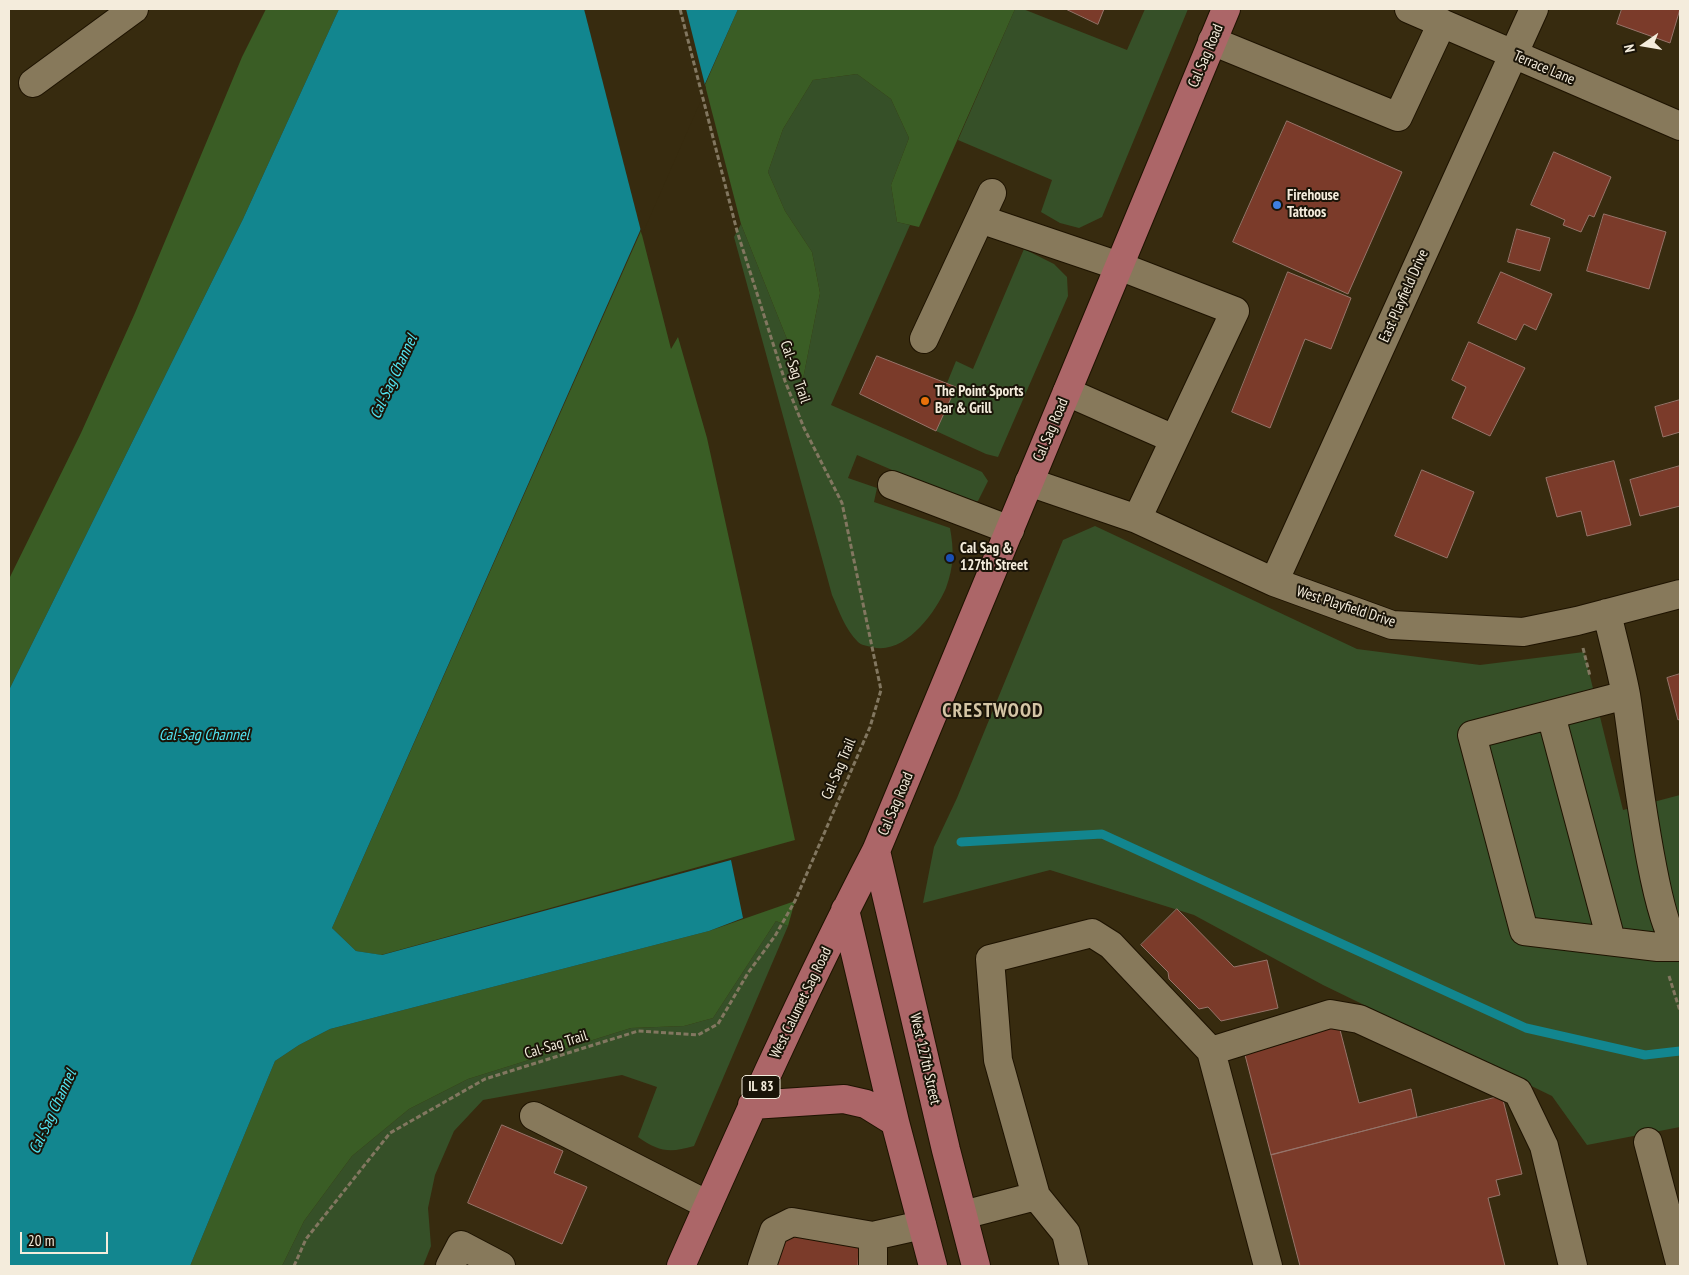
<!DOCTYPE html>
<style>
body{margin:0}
#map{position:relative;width:1689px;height:1275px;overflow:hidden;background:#372b0f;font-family:"PT Sans Narrow",sans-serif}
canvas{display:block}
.frame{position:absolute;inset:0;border:10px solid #f4ecdc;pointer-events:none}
.north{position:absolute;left:1619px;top:20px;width:50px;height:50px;-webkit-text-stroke:4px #1a1408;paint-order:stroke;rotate:257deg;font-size:14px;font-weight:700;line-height:20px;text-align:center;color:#f4ecdc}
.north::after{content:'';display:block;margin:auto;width:18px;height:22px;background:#f4ecdc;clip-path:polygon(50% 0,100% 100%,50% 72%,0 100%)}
.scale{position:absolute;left:20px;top:1232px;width:88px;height:22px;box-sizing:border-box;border:2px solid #f4ecdc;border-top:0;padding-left:6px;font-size:15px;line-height:18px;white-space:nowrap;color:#f4ecdc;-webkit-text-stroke:4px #1a1408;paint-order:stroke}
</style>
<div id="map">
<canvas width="1689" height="1275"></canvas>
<div class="frame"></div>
<div class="north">N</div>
<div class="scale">20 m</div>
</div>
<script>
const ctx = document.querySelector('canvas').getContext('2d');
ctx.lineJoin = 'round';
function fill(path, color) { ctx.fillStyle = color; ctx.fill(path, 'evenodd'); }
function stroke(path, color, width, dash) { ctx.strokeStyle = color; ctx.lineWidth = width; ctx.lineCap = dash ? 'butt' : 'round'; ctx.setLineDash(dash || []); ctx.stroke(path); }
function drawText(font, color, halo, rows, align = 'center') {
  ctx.font = font + ' "PT Sans Narrow",sans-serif'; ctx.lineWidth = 4; ctx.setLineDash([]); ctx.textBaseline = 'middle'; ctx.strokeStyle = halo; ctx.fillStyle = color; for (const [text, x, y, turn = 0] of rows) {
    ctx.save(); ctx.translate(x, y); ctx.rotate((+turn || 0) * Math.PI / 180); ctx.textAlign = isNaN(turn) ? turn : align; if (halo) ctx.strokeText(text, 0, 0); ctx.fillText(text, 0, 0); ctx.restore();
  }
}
fill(new Path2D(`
 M 1015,9 L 1023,9 L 1127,50 L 1145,9 L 1188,9 L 1102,217 L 1079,228 L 1060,223 L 1041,212 L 1052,180 L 958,140 Z
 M 857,74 L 891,99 L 909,138 L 891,185 L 897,222 L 910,225 L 831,405 L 982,472 L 988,481 L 978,501 L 967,502 L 857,455 L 848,478 L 877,488 L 874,502 L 950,528 C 954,550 954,566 946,588 C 935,614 903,656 872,647 C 867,646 861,645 858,642 C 845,629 839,611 832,595 L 734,237 L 741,224 L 803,379 L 820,293 L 812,252 L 785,211 L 768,172 L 783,129 L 813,80 Z
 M 1024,249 L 1054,264 L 1067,277 L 1068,296 L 998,457 L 986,454 L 936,431 L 956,387 L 947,383 L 956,361 L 973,369 Z
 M 1095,526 L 1357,649 L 1480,665 L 1584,652 L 1623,810 L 1680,795 L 1680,1127 L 1587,1145 L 1552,1096 L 1323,985 L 1194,915 L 1050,870 L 923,903 L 934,847 L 957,798 L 1063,540 Z
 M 776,921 L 788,926 L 694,1146 C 670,1153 659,1152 638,1137 L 657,1087 L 622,1075 L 483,1100 L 454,1131 L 435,1175 L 428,1208 L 431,1246 L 423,1266 L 282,1266 L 304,1221 L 352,1156 L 409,1109 L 468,1079 L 631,1028 L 684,1026 L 713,1018 Z`), '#365028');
fill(new Path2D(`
 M 266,9 L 339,9 L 243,219 L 9,690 L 9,579 L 81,433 L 135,313 L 242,57 Z
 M 738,9 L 1015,9 L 919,227 L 897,222 L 891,185 L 909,138 L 891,99 L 857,74 L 813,80 L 783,129 L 768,172 L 785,211 L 812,252 L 820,293 L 803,379 L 741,224 L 705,85 Z
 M 641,231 L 671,349 L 678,337 L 707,438 L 795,840 L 381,955 L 356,951 L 332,928 Z
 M 795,901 L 788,926 L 776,921 L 713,1018 L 684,1026 L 631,1028 L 468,1079 L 409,1109 L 352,1156 L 304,1221 L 282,1266 L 190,1266 L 275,1061 L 299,1045 L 330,1029 L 709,931 Z`), '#3a5d25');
fill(new Path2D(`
 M 339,9 L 738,9 L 332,928 L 356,951 L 382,955 L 731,860 L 743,918 L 709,931 L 330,1029 L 299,1045 L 275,1061 L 190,1266 L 9,1266 L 9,690 L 243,219 Z`), '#12868f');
fill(new Path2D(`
 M 584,9 L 686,9 L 706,89 L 642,235 Z`), '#372b0f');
stroke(new Path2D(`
 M 961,842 L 1102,834 L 1526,1028 L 1645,1055 L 1680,1051`), '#12868f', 9);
const building = new Path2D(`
 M 1066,9 L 1104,9 L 1098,24 Z
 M 1622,9 L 1680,9 L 1670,43 L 1617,24 Z
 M 1287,121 L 1402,172 L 1348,294 L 1233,242 Z
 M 1554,152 L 1611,177 L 1594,217 L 1589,215 L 1581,232 L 1563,225 L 1565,220 L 1531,205 Z
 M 1604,214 L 1666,232 L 1649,289 L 1587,271 Z
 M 1517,229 L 1550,238 L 1540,271 L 1508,262 Z
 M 1288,272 L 1351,298 L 1331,349 L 1305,339 L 1270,428 L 1232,412 Z
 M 1501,272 L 1552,294 L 1536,330 L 1524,324 L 1516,340 L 1478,323 Z
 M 1469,342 L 1525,368 L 1490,436 L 1452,418 L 1466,387 L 1452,380 Z
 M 877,356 L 956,387 L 936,431 L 860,394 Z
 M 1680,400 L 1680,432 L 1663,437 L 1655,407 Z
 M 1614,461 L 1631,525 L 1587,536 L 1581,511 L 1557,517 L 1546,478 Z
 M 1680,466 L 1680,506 L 1640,516 L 1630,480 Z
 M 1422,470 L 1474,492 L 1447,558 L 1395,536 Z
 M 1680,674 L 1680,719 L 1678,720 L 1667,678 Z
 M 1177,909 L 1234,967 L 1267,960 L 1278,1008 L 1221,1021 L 1208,1007 L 1199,1009 L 1169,979 L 1168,972 L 1141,945 Z
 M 1339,1026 L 1359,1103 L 1411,1089 L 1417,1117 L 1271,1155 L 1244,1051 Z
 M 1502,1096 L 1522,1174 L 1496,1180 L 1500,1195 L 1488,1198 L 1505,1266 L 1300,1266 L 1271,1155 Z
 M 502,1125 L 563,1151 L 554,1173 L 587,1187 L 562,1244 L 468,1203 Z
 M 780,1235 L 856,1242 L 859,1246 L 858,1266 L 775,1266 Z`);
fill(building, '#7b3b2a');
stroke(building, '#97746a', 1);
const minor = new Path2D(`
 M 1409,9 L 1680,126
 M 1212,41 L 1398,117 L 1442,23
 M 33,83 L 134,9
 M 980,219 L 1119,266 L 1235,311 L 1137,519
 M 924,339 L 992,193
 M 1067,392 L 1174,439
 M 1029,482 L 1137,519 L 1274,582 L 1392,625 L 1523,632 L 1577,621 L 1680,594
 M 892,485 L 1010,530
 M 1274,582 L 1534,9
 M 1607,613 C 1613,640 1621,668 1626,695 C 1633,737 1653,928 1680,947
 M 1626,695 L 1472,735 L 1524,931 L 1658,947 L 1678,947
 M 1551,715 L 1611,940
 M 1211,1051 L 1330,1014 L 1359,1019 L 1518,1092 L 1544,1146 L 1573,1266
 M 534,1116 L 708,1205
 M 1648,1142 L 1680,1263
 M 963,1215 L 1036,1196
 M 873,1236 L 873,1266
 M 450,1266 L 461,1245 L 501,1266
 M 762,1266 L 774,1231 L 792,1222 L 873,1236 L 922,1225
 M 1074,1266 L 1066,1233 L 1036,1196 L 998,1060 L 990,959 L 1092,933 L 1111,945 L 1211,1051 L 1268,1266`);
const major = new Path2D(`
 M 876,851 L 946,1150 L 976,1266
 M 845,910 L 895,1122 L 933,1266
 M 752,1105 L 844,1099 L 866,1104 L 895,1122
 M 681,1266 C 743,1126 805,987 876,851 L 1226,9`);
stroke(minor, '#1e1300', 30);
stroke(major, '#1e1300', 30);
stroke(new Path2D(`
 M 1583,648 L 1590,676
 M 1669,976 L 1680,1011
 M 294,1266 L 306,1239 L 390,1133 L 485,1079 L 638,1031 L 698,1035 L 718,1024 L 748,973 L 775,936 L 795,901 L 870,727 L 881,690 L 842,503 L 804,428 L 785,381 L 737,231 L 680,9`), '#827760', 3, [5, 2.5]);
stroke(minor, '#87795b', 28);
stroke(major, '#ac6668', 28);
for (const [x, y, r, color] of [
 [1277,205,5,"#3f7fe0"],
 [925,401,5,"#e8710a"],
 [950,558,5,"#1a4fb4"]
]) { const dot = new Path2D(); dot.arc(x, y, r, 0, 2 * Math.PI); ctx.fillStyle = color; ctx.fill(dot); stroke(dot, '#1a1408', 2); }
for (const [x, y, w] of [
 [761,1087,38]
]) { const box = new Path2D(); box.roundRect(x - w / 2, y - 11.5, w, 23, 4); ctx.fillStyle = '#1a1408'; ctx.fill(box); stroke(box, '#f4ecdc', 1); }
drawText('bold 14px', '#f4ecdc', null, [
 ["IL 83",761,1087]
]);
drawText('15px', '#f4ecdc', '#1a1408', [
 ["Cal Sag Road",1206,56,-67],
 ["Terrace Lane",1544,68,23],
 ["East Playfield Drive",1404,296,-66],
 ["Cal-Sag Trail",795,372,71],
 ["Cal Sag Road",1051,430,-67],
 ["West Playfield Drive",1346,607,18],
 ["Cal-Sag Trail",839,769,-67],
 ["Cal Sag Road",896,804,-67],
 ["West Calumet Sag Road",801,1003,-64],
 ["Cal-Sag Trail",556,1045,-17],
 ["West 127th Street",925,1059,77]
]);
drawText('bold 15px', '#f4ecdc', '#1a1408', [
 ["Firehouse",1287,196],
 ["Tattoos",1287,213],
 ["The Point Sports",935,392],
 ["Bar & Grill",935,409],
 ["Cal Sag &",960,549],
 ["127th Street",960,566]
], 'left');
drawText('italic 16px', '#52e4f1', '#1a1408', [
 ["Cal-Sag Channel",394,377,-65],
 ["Cal-Sag Channel",204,735],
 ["Cal-Sag Channel",53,1112,-65]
]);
ctx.letterSpacing = '1px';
drawText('bold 20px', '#d4c5a5', '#1a1408', [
 ["CRESTWOOD",993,711]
]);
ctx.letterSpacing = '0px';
</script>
